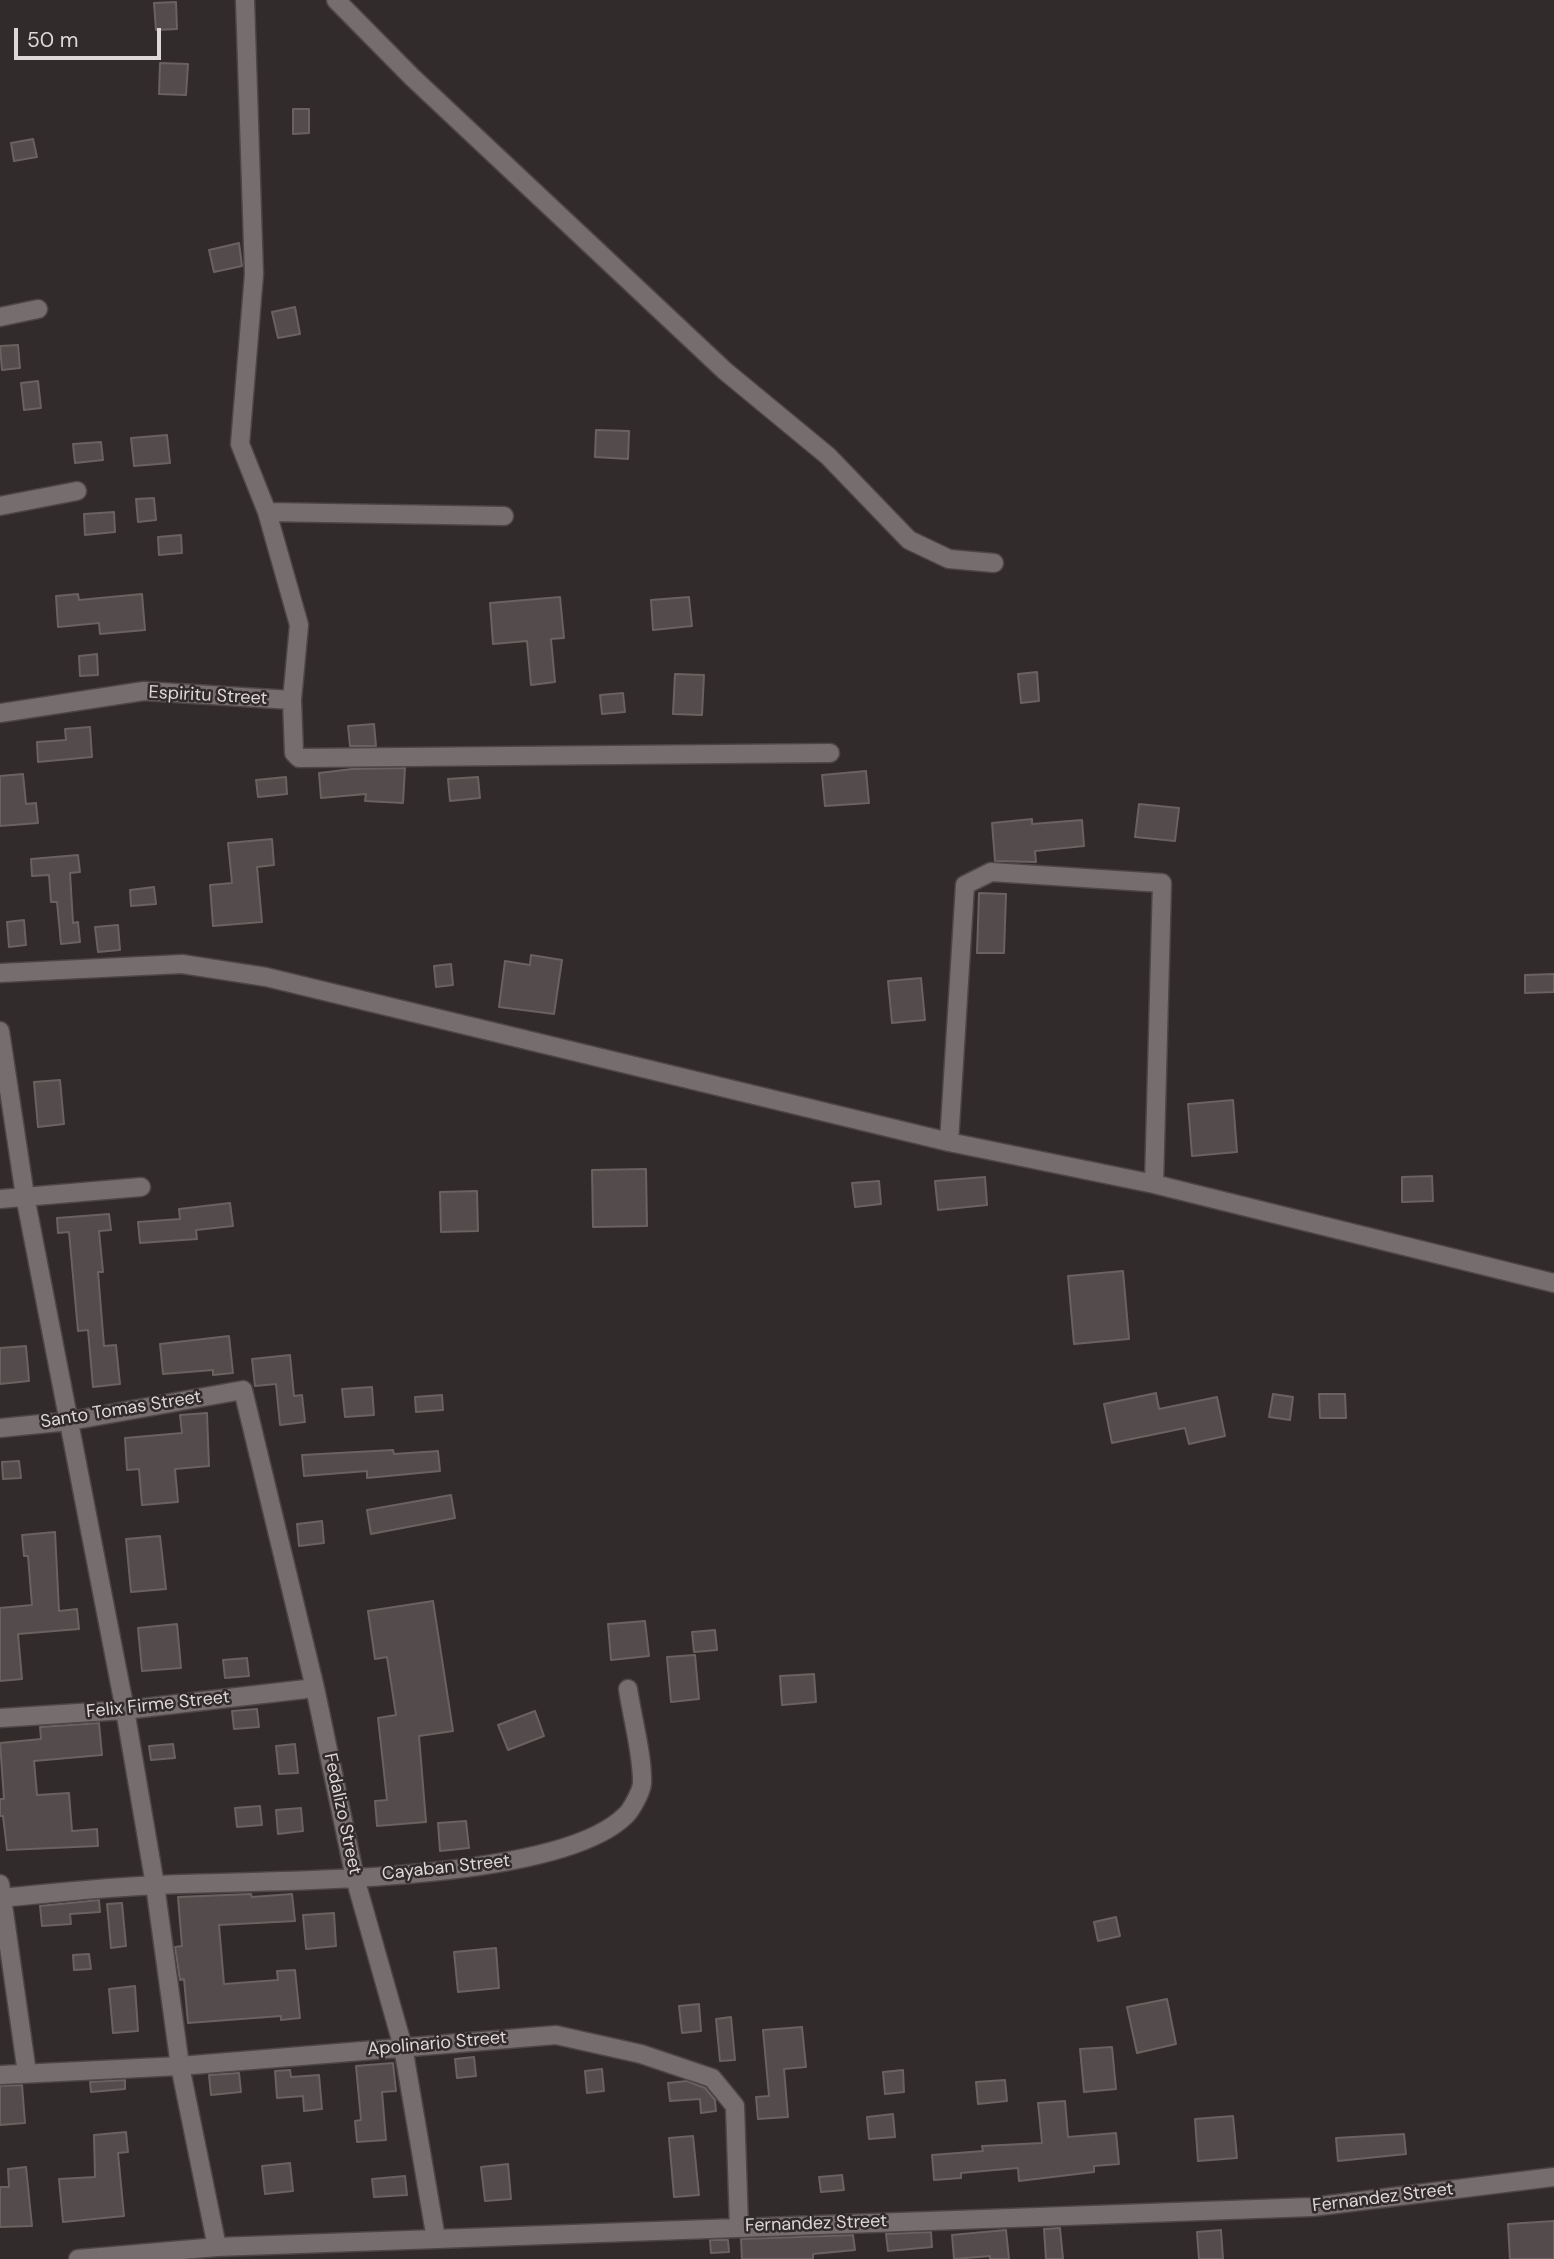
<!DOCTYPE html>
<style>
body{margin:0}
#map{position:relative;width:1554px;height:2259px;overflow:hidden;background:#322b2b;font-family:"DM Sans",sans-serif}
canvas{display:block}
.scale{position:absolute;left:14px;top:28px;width:147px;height:32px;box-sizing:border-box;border:4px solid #ded9d9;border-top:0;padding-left:9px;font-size:21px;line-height:24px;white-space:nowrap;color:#ded9d9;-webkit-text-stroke:5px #322b2b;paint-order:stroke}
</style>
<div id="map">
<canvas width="1554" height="2259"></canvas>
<div class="scale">50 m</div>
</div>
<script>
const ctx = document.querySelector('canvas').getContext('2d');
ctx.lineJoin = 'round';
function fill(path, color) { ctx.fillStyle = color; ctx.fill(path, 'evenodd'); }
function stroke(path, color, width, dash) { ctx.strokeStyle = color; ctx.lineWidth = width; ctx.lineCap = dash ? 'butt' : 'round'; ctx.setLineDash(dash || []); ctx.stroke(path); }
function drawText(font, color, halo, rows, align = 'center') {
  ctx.font = font + ' "DM Sans",sans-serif'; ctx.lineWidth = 5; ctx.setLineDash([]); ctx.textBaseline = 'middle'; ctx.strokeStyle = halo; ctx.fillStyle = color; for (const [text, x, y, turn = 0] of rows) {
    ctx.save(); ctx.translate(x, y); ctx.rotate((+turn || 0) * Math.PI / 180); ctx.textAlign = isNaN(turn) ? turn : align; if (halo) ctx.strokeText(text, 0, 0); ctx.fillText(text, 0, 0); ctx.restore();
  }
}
const building = new Path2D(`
 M 176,2 L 177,29 L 156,30 L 154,3 Z
 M 160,63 L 188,64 L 186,95 L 159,94 Z
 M 293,109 L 309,109 L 309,133 L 293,134 Z
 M 33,139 L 37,157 L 14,161 L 11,143 Z
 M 239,243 L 242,266 L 214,272 L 209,250 Z
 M 295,307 L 300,334 L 278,338 L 272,312 Z
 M 18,345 L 20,368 L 2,370 L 0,346 Z
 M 38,381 L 41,408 L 24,410 L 21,383 Z
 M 596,430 L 629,431 L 628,459 L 595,457 Z
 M 167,435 L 170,463 L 134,466 L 131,438 Z
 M 101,442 L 103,460 L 75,463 L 73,444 Z
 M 154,498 L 156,520 L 138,522 L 136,499 Z
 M 114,512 L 115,532 L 85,535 L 84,514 Z
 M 181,535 L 182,553 L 159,555 L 158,537 Z
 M 78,594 L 79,600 L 142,594 L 145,630 L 100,634 L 99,623 L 58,627 L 56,596 Z
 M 560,597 L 564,638 L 551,639 L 555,682 L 531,685 L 527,641 L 493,644 L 490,603 Z
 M 689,597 L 692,626 L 653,630 L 651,600 Z
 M 97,654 L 98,675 L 80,676 L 79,656 Z
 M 1037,672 L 1039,701 L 1021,703 L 1018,674 Z
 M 675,674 L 704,675 L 702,715 L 673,714 Z
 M 623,693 L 625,712 L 602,714 L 600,695 Z
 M 374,724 L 376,746 L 350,746 L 348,726 Z
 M 90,727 L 92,757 L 38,762 L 37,742 L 66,740 L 65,729 Z
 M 405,768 L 403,803 L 365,801 L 366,794 L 321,798 L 319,773 L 352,769 Z
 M 866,771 L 869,803 L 825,806 L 822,775 Z
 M 23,774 L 26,804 L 36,803 L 38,823 L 0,826 L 0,776 Z
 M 286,777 L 287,794 L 258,797 L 256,780 Z
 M 478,777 L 480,798 L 450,801 L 448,779 Z
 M 1139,804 L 1179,808 L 1175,841 L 1135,837 Z
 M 1032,819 L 1032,824 L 1082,820 L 1084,846 L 1035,851 L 1036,862 L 995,861 L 992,823 Z
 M 272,839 L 274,865 L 257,867 L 262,922 L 213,926 L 210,885 L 232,883 L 228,843 Z
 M 78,855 L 80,872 L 70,873 L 73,923 L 78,922 L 80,942 L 61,944 L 57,902 L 51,902 L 49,875 L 32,876 L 31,859 Z
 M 154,887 L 156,904 L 131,906 L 130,890 Z
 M 979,893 L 1006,894 L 1004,953 L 977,953 Z
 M 24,920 L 26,945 L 9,947 L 7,922 Z
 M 118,925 L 120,950 L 98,952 L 95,927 Z
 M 531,955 L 562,960 L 554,1014 L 499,1007 L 505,961 L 530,965 Z
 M 451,964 L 453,985 L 436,987 L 434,966 Z
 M 1554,974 L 1554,992 L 1525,993 L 1525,975 Z
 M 921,978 L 925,1020 L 892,1023 L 888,981 Z
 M 60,1080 L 64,1124 L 38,1127 L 34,1082 Z
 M 1233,1100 L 1237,1152 L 1192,1156 L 1188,1104 Z
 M 646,1169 L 647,1226 L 593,1227 L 592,1170 Z
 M 1432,1176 L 1433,1201 L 1402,1202 L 1402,1177 Z
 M 985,1177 L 987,1205 L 938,1210 L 935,1181 Z
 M 879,1181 L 881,1204 L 855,1207 L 852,1183 Z
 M 477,1191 L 478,1231 L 441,1232 L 440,1192 Z
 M 230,1203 L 233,1226 L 196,1230 L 197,1239 L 140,1243 L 138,1222 L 180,1219 L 179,1209 Z
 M 109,1214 L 111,1230 L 99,1231 L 103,1272 L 98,1272 L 104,1346 L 116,1345 L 120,1384 L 93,1387 L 88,1330 L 78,1331 L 69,1232 L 58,1233 L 57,1218 Z
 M 1123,1271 L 1129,1339 L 1074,1344 L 1068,1276 Z
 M 229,1336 L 233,1373 L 213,1375 L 213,1370 L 163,1374 L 160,1344 Z
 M 26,1346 L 29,1381 L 0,1384 L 0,1348 Z
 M 290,1355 L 294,1396 L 302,1395 L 305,1422 L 280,1425 L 276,1384 L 255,1386 L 252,1359 Z
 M 372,1387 L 374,1415 L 345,1417 L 342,1389 Z
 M 1156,1393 L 1159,1409 L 1217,1397 L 1225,1436 L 1189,1444 L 1185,1428 L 1112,1443 L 1104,1404 Z
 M 1273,1394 L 1293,1397 L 1290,1420 L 1269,1417 Z
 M 1319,1394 L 1345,1394 L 1346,1418 L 1320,1418 Z
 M 442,1395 L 443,1410 L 416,1412 L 415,1397 Z
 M 207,1413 L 209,1466 L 175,1469 L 178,1502 L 142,1505 L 139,1469 L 127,1470 L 125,1438 L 182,1433 L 180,1415 Z
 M 393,1450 L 394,1454 L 438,1451 L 440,1471 L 367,1478 L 367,1471 L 304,1476 L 302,1455 Z
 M 19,1461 L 21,1478 L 3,1479 L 2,1462 Z
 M 451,1495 L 455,1518 L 371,1534 L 367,1510 Z
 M 322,1521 L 324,1543 L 299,1546 L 297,1524 Z
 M 55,1532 L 59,1611 L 77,1609 L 79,1629 L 18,1634 L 22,1679 L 0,1681 L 0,1608 L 32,1605 L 28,1556 L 24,1556 L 22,1535 Z
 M 160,1536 L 166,1589 L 131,1592 L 126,1539 Z
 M 433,1601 L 453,1731 L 419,1736 L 426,1822 L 377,1826 L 375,1801 L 387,1800 L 378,1718 L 396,1715 L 387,1657 L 375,1659 L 368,1611 Z
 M 645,1621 L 649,1656 L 611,1660 L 608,1624 Z
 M 177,1624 L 181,1668 L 142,1671 L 138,1628 Z
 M 715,1630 L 717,1650 L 694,1652 L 692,1632 Z
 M 695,1655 L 699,1699 L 671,1702 L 667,1657 Z
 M 247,1658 L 249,1676 L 225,1678 L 223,1660 Z
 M 814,1674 L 816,1702 L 782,1705 L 780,1676 Z
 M 257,1709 L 259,1727 L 234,1729 L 232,1711 Z
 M 535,1711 L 544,1736 L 508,1750 L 498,1725 Z
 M 99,1723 L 102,1755 L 34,1761 L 37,1795 L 69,1793 L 72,1831 L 97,1829 L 98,1846 L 7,1850 L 3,1816 L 0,1816 L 0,1799 L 4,1799 L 0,1743 L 41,1739 L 40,1727 Z
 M 173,1744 L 175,1758 L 151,1760 L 149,1746 Z
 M 295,1744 L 298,1773 L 279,1774 L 276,1746 Z
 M 260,1806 L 262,1825 L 237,1827 L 235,1808 Z
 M 301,1808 L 303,1831 L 278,1834 L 276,1810 Z
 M 466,1821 L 469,1848 L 440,1851 L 438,1823 Z
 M 251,1894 L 252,1897 L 292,1894 L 295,1921 L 219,1925 L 224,1984 L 278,1980 L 277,1971 L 295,1970 L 300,2018 L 281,2020 L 281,2016 L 188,2023 L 184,1979 L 180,1980 L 175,1947 L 182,1946 L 178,1897 Z
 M 99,1900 L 100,1912 L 70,1914 L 71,1924 L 42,1926 L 40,1906 Z
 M 122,1903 L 126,1946 L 111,1948 L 107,1904 Z
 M 334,1913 L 336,1946 L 306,1949 L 303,1915 Z
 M 1116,1917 L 1120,1936 L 1098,1941 L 1094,1922 Z
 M 496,1948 L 499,1988 L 458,1992 L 454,1952 Z
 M 89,1954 L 91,1969 L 74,1970 L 73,1955 Z
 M 135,1986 L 138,2031 L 113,2033 L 109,1989 Z
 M 1167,1999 L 1176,2044 L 1137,2053 L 1127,2007 Z
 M 699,2004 L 701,2031 L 682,2033 L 679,2006 Z
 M 731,2017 L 735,2060 L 720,2061 L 716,2019 Z
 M 802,2027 L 806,2067 L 784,2069 L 788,2117 L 758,2119 L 756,2097 L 769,2096 L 763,2030 Z
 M 1112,2047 L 1116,2089 L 1084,2092 L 1080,2049 Z
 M 474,2057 L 476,2076 L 457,2078 L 455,2059 Z
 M 393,2063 L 396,2091 L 382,2092 L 386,2140 L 357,2142 L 355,2121 L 361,2120 L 356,2066 Z
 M 602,2069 L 604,2091 L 587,2093 L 585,2071 Z
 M 290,2070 L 291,2077 L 319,2075 L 322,2109 L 304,2111 L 303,2096 L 277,2098 L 275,2071 Z
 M 903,2070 L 904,2092 L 885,2094 L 883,2072 Z
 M 239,2073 L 241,2092 L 211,2095 L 209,2075 Z
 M 125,2080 L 125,2089 L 91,2092 L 90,2082 Z
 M 1005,2080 L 1007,2101 L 978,2104 L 976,2082 Z
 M 687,2081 L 705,2088 L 715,2100 L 716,2111 L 701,2113 L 700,2099 L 670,2101 L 668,2083 Z
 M 22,2085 L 25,2123 L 0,2125 L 0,2086 Z
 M 1065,2101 L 1068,2137 L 1116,2133 L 1119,2164 L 1094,2166 L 1094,2172 L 1019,2181 L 1018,2168 L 961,2173 L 961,2178 L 934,2180 L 932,2155 L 983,2151 L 982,2146 L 1042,2143 L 1038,2103 Z
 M 893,2114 L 895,2137 L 869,2139 L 867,2117 Z
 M 1233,2116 L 1237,2158 L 1198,2161 L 1195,2119 Z
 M 126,2132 L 128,2152 L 118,2153 L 124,2216 L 63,2222 L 59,2179 L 95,2177 L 94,2135 Z
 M 1404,2134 L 1406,2154 L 1338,2161 L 1336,2138 Z
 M 693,2136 L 699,2195 L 674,2197 L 669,2138 Z
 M 290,2163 L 293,2191 L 265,2194 L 262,2166 Z
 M 508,2164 L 511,2199 L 485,2201 L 481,2167 Z
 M 26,2167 L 32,2226 L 0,2227 L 0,2187 L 9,2187 L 8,2169 Z
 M 842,2175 L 844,2190 L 821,2192 L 819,2177 Z
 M 405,2176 L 407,2195 L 374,2197 L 372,2179 Z
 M 1554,2221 L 1554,2259 L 1510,2259 L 1508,2224 Z
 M 1060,2228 L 1063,2259 L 1046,2259 L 1044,2229 Z
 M 1006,2230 L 1009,2259 L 990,2259 L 990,2256 L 954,2259 L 952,2235 Z
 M 1221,2230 L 1223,2259 L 1199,2259 L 1197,2232 Z
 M 931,2232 L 932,2247 L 888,2251 L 886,2234 Z
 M 853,2235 L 855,2250 L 813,2254 L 813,2259 L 742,2259 L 741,2239 Z
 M 710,2240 L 728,2240 L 729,2252 L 711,2253 Z`);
fill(building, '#544c4c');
stroke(building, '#696261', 2);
const minor = new Path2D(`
 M 245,0 L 254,274 L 240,444 L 267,512 L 299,625 L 292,700 L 294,753 L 299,758 L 830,753
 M 336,0 L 412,77 L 725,371 L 828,456 L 909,540 L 949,559 L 994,563
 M 0,317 L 38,309
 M 0,506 L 77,491
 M 267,512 L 504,516
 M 0,713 L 144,691 L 292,700
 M 0,973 L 182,964 L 266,977 L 949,1142 L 1154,1184 L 1554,1283
 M 0,1031 L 25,1196 L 125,1710 L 155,1885 L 180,2066 L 217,2247
 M 949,1142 L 965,885 L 991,872 L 1162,883 L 1154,1184
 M 0,1199 L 141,1187
 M 0,1428 L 70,1421 L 243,1390 L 315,1688 L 355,1878 L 403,2047 L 436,2239
 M 0,1718 L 125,1710 L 315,1688
 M 0,1884 L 27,2073
 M 0,1898 C 53,1893 106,1887 159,1885 C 261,1880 554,1885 625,1816 C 631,1811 641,1792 642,1784 C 643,1756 632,1717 628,1689
 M 0,2075 L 180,2066 L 556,2035 L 641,2054 L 712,2078 L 735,2106 L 739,2227
 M 78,2259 L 217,2247 L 1312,2207 L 1554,2177`);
stroke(minor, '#4d4646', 21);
stroke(minor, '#766e6e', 18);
drawText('18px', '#ded9d9', '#322b2b', [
 ["Espiritu Street",208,696,3],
 ["Santo Tomas Street",121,1410,-9],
 ["Felix Firme Street",158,1705,-6],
 ["Fedalizo Street",342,1814,78],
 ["Cayaban Street",446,1868,-6],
 ["Apolinario Street",437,2044,-5],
 ["Fernandez Street",1383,2198,-7],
 ["Fernandez Street",816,2224,-2]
]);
</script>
